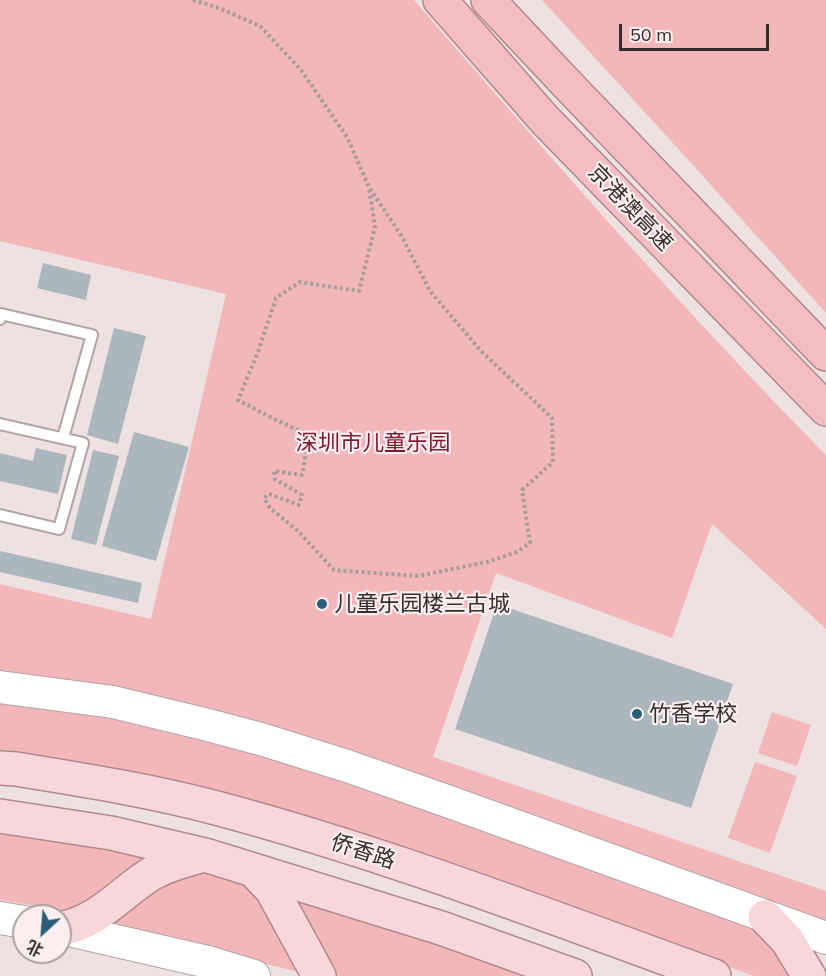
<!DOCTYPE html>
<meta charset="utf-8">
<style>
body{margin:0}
#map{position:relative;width:826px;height:976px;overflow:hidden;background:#eee1e1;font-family:Mulish,"Noto Sans SC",sans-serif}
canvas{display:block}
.north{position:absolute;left:12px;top:904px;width:60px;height:60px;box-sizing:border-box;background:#fbeeef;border:2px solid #aba1a2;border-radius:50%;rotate:206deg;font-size:16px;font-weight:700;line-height:24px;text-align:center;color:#332e2e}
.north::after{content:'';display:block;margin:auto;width:21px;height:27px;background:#2b5d7a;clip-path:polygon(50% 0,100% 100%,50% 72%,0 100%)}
.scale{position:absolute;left:619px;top:24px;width:150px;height:27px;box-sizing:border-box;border:3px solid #332e2e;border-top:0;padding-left:8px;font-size:18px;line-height:21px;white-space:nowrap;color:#332e2e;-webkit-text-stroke:4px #fbeeef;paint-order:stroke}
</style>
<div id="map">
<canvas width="826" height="976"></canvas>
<div class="north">北</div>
<div class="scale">50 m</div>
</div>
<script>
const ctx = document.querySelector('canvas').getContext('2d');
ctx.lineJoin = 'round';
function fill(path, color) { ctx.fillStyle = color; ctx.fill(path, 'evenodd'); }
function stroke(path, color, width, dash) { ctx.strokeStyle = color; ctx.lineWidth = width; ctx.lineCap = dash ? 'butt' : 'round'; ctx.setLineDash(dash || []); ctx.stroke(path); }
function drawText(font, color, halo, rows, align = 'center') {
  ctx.font = font + ' Mulish,"Noto Sans SC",sans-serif'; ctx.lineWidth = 4.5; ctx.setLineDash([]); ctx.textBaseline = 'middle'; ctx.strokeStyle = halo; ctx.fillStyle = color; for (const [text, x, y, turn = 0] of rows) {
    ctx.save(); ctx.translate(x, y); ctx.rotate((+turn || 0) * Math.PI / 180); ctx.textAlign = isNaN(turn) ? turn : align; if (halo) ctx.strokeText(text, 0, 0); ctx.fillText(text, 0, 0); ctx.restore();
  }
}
fill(new Path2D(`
 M 0,0 L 414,0 C 548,155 682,309 826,455 L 826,629 L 712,524 L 672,638 L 496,573 L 433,757 L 826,891 L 826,926 L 277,737 L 0,677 L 0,584 L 151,619 L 226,294 L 0,241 Z
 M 542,0 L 826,0 L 826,313 L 682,153 Z
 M 0,698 L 50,704 L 220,738 L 757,917 L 799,976 L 754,976 L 406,850 L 338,826 L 270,805 L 205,788 L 141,773 L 66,762 L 0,755 Z
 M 772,712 L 811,725 L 797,766 L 758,753 Z
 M 755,762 L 797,776 L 770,853 L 728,838 Z
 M 0,832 L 59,840 L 157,858 L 72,915 L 31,905 L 0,900 Z
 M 205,869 L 254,882 L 303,973 L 111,926 L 121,911 L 133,897 Z
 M 284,886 L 535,976 L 328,976 Z`), '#f3b6ba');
fill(new Path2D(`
 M 43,263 L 91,275 L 86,300 L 37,288 Z
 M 114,328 L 146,336 L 118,444 L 87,435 Z
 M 134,432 L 189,447 L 156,561 L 102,546 Z
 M 36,448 L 67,455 L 58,494 L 0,481 L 0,453 L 33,461 Z
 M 93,450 L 119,456 L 96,545 L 71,539 Z
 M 0,551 L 142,583 L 138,603 L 0,572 Z
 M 497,604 L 733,684 L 691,808 L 455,729 Z`), '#acb6bd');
const service = new Path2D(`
 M 0,319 L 1,314 L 92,335 L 63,438
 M 0,424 L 83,443 L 59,529 L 0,515`);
const secondary = new Path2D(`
 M 0,687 L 113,702 L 208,725 L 264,740 L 347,766 L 447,801 L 826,938
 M 0,918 L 24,922
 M 60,928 L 208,962 L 254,976`);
const primary = new Path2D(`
 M 0,768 L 16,769 C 84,780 153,791 220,809 C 388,854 551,917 714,976
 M 0,816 L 111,833 L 205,855 L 441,928 L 575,976
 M 253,870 L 272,890 L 319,976
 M 765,917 L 787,940 L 809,976
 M 64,928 C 99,921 122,892 151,874 C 168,864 186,860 204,855`);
const motorway = new Path2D(`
 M 440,0 L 545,120 L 826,409
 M 488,0 L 566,83 L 826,354`);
stroke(service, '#b1a5a5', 14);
stroke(secondary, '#b1a5a5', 34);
stroke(primary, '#b08b8e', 36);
stroke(motorway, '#b08b8e', 36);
stroke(new Path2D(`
 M 193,0 L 219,8 L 260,26 L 301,70 L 347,137 L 369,187 L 402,237 L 430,291 L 480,350 L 552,418 L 553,462 L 522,490 L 530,543 L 517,552 L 487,562 L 418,576 L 334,570 L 298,531 L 270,508 L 264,498 L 269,494 L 299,505 L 302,495 L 275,479 L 274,471 L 302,475 L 309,435 L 276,420 L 238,400 L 258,352 L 276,298 L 300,282 L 359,291 L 375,227 L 369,187`), '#a79d9d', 4, [3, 3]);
stroke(service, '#fff', 10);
stroke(secondary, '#fff', 32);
stroke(primary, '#f8d7da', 33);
stroke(motorway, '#f3bdc1', 33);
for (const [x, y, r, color] of [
 [322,604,6,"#2b5d7a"],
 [637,714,6,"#2b5d7a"]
]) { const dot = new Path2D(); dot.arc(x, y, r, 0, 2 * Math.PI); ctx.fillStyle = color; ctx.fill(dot); stroke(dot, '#fbeeef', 2); }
drawText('22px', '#332e2e', '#fbeeef', [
 ["京港澳高速",630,208,46],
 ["侨香路",363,852,18]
]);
drawText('22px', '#7d1a2f', '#fbeeef', [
 ["深圳市儿童乐园",373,443]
]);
drawText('22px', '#332e2e', '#fbeeef', [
 ["儿童乐园楼兰古城",334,604],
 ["竹香学校",649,714]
], 'left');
</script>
